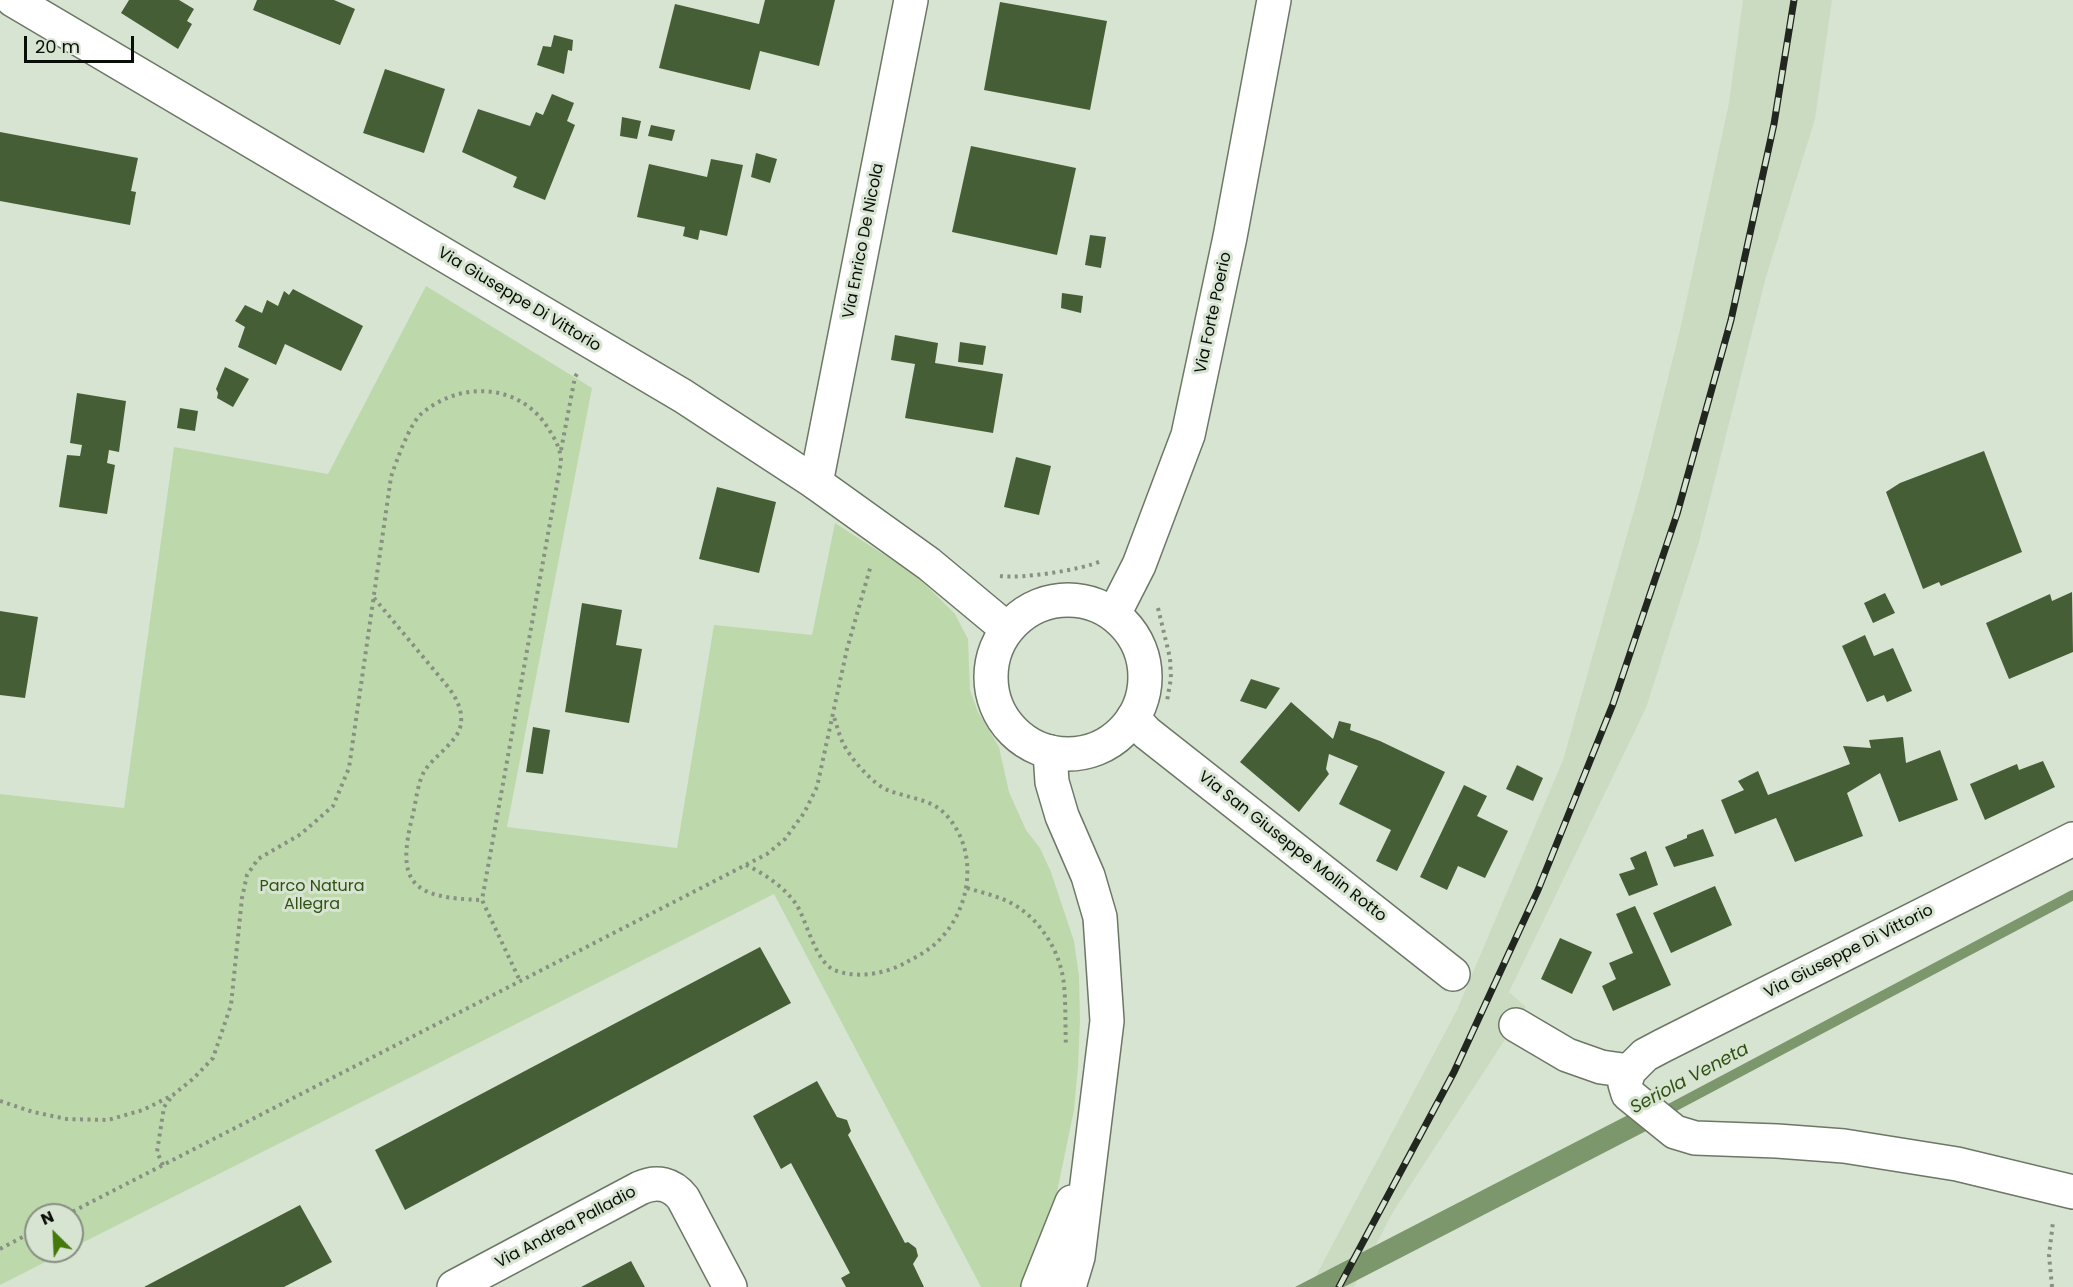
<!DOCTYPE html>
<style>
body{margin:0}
#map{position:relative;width:2073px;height:1287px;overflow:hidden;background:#d8e4d2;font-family:Poppins,sans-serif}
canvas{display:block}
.north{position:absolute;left:24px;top:1203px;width:60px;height:60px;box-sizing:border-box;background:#d8e4d2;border:2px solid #868e81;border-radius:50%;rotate:336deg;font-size:16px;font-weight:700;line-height:24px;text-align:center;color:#0a0e08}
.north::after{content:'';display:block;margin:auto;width:21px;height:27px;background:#447a0b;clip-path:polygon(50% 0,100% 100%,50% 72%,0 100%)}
.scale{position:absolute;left:24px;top:36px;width:110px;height:27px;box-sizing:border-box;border:3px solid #0a0e08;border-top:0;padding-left:8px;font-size:18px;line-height:21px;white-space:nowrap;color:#0a0e08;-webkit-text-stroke:4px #d8e4d2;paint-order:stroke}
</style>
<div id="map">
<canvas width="2073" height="1287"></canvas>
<div class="north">N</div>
<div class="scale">20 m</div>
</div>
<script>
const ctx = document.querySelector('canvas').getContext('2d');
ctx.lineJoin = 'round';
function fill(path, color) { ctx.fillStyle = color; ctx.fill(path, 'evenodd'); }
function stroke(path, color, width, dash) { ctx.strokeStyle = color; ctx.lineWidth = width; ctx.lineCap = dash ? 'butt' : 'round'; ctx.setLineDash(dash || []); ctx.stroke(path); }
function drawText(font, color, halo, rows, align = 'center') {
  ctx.font = font + ' Poppins,sans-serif'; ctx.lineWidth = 6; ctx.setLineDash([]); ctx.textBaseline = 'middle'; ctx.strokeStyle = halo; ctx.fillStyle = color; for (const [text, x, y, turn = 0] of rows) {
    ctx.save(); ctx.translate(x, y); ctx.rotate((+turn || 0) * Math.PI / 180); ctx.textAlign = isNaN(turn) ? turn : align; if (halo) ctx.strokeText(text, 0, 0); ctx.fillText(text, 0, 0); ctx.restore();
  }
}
fill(new Path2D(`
 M 1743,0 L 1832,0 L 1815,119 L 1766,277 L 1699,542 L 1646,708 L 1509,992 L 1526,1007 L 1393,1212 L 1354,1287 L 1310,1287 L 1457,1010 L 1563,760 L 1642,482 L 1680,330 L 1729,103 Z`), '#cbdbc2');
fill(new Path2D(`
 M 426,286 L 592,388 L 507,827 L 677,848 L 714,625 L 812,635 L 835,523 L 917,576 L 955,614 L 968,639 L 970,690 L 978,712 L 999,747 L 1009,792 L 1026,830 L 1040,848 L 1051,872 L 1074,941 L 1079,976 L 1080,1020 L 1078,1067 L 1074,1110 L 1056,1197 L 1025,1287 L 981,1287 L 774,894 L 72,1248 L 72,1215 L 36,1215 L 36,1251 L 67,1251 L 0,1285 L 0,794 L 124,808 L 174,447 L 328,474 Z`), '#bdd9ac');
fill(new Path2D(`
 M 1628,1115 L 1650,1129 L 1344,1287 L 1295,1287 Z`), '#7d976c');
stroke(new Path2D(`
 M 1660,1114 L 2073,895`), '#7d976c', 10);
fill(new Path2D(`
 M 129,0 L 179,0 L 194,9 L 187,21 L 192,24 L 178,49 L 121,13 Z
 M 257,0 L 334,0 L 355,9 L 340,45 L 253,10 Z
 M 765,0 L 835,0 L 819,66 L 760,51 L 750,90 L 659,68 L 675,4 L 759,24 Z
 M 1000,2 L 1107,21 L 1090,110 L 984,90 Z
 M 554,35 L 573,40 L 572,51 L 568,50 L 564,74 L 537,65 L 543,46 L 551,47 Z
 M 385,69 L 445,89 L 424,153 L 363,133 Z
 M 552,94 L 574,103 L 567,121 L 575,125 L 545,200 L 513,187 L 517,177 L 462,152 L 478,109 L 530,126 L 536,112 L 543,115 Z
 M 622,117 L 641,121 L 637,139 L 620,136 Z
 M 651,125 L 675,130 L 672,141 L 648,136 Z
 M 0,132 L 138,158 L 131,191 L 136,192 L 130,225 L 0,201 Z
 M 971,146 L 1076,168 L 1057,255 L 952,232 Z
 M 756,153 L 777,159 L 770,183 L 751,177 Z
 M 711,159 L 743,165 L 727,236 L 700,230 L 698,240 L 683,236 L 685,227 L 637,217 L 649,164 L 707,177 Z
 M 1090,235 L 1106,237 L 1101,268 L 1085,265 Z
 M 293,289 L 363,326 L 341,371 L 285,344 L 276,365 L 238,347 L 245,327 L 235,321 L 245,305 L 262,313 L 267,300 L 278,306 L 284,291 L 289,295 Z
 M 1062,293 L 1083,296 L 1081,313 L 1061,308 Z
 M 895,335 L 938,343 L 935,363 L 1003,374 L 993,433 L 905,418 L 915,364 L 891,360 Z
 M 960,342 L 986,346 L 983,365 L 958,362 Z
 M 225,367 L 249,379 L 233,407 L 217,398 L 218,393 L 216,389 Z
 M 77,393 L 126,401 L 119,452 L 109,450 L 107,463 L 115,465 L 107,514 L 59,507 L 67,455 L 80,456 L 82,445 L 70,443 Z
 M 180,408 L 198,411 L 195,431 L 177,428 Z
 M 1984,451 L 2022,552 L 1941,586 L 1939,582 L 1923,589 L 1886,492 L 1900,483 Z
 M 1016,457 L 1051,466 L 1039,515 L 1004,507 Z
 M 717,487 L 776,502 L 759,573 L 699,559 Z
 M 2072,592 L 2073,652 L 2009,679 L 1986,623 L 2050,594 L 2052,601 Z
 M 1885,593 L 1895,613 L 1873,623 L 1864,603 Z
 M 582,603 L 622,610 L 616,645 L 642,649 L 629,723 L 565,712 Z
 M 0,611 L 38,617 L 25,698 L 0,695 Z
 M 1865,635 L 1874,656 L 1893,648 L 1912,691 L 1887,702 L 1884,695 L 1867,702 L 1842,646 Z
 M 1251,679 L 1280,688 L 1266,709 L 1240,701 Z
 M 1291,702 L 1333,739 L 1339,721 L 1351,724 L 1350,730 L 1380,741 L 1445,772 L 1397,871 L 1376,861 L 1391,830 L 1339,804 L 1358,766 L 1329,754 L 1326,769 L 1329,774 L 1299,812 L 1240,762 Z
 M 533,727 L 550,730 L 543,774 L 526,772 Z
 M 1903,737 L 1906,763 L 1940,750 L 1958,800 L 1899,822 L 1880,773 L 1847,793 L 1863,836 L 1795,862 L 1776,818 L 1735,834 L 1721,800 L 1744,790 L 1738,781 L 1758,771 L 1768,795 L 1850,764 L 1843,746 L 1871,748 L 1869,740 Z
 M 2043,761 L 2055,787 L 1985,820 L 1970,784 L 2017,764 L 2019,770 Z
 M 1517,765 L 1543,778 L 1533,801 L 1506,789 Z
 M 1464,785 L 1487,796 L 1477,816 L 1508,831 L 1485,878 L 1458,866 L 1447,890 L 1420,877 Z
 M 1703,829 L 1714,856 L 1674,867 L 1665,847 L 1687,838 L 1687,835 Z
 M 1646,851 L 1658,885 L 1629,896 L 1619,874 L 1635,869 L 1630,858 Z
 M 1715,886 L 1732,925 L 1671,953 L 1653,913 Z
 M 1635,906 L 1671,985 L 1613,1011 L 1602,986 L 1616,979 L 1609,963 L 1633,953 L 1616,914 Z
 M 1560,938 L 1592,952 L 1572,994 L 1541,979 Z
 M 760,947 L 791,1003 L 405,1210 L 375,1150 Z
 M 817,1081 L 837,1117 L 847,1120 L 851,1131 L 848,1135 L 905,1243 L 908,1242 L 916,1248 L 918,1256 L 913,1264 L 924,1287 L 846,1287 L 841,1278 L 850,1273 L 791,1163 L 781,1169 L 753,1116 Z
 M 300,1205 L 332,1262 L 284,1287 L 144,1287 Z
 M 631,1261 L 645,1287 L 581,1287 Z`), '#465e36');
const street = new Path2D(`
 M 816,483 L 911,0
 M 1133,718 L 1147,733 L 1453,974
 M 1050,752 L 1052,782 L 1062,816 L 1088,876 L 1100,917 L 1107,1021 L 1078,1257 L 1069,1287
 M 1516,1025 L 1567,1055 L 1601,1067 L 1629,1071 L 1625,1084 L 1628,1094 L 1675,1132 L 1695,1138 L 1777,1141 L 1844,1146 L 1957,1164 L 2073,1192
 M 1629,1071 L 1645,1055 L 1662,1046 L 2073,839
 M 454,1287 L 640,1188 C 657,1180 672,1184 683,1198 L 730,1287
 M 1038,1287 L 1072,1202`);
const secondary = new Path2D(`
 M 13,0 L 683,396 L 816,483 L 929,564 L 1007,629
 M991 677a77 77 0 1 1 154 0a77 77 0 1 1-154 0Z
 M 1114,614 L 1139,565 L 1188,435 L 1230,237 L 1274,0`);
stroke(street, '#6c7766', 36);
stroke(secondary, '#6c7766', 36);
stroke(new Path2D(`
 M 561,450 L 575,377 L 578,372
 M 1000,576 C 1022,579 1081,570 1101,561
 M 374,598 L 444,682 C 454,694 465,710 460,728 C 456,742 434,757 425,770 C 418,781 416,801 413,814 C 395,884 412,898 482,900
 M 1158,608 L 1170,658 L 1171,678 L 1167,701
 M 746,865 C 765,874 784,887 796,904 C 807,921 815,961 834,970 C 856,979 885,974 905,963 C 918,956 932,949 942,937 C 974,902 978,843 941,810 C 927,799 906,797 890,791 C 874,786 850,758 843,743 C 839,735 837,726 834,717
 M 967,888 C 980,892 994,895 1007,901 C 1038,915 1061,951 1064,985 C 1066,1005 1065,1026 1066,1046
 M 0,1101 L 33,1112 L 67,1119 L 108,1120 L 143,1110 L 173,1095 L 194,1078 L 213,1058 L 231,1005 L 242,898 L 247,875 L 258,859 L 301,834 L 333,806 L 349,768 L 391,477 C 396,462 409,426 420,415 C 459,380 520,383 548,428 C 555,439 561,449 561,462 L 482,900 L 520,981
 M 163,1165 L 157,1152 L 164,1107 L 173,1095
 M 66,1215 L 767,854 L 785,839 L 804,813 L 817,787 L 847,649 L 871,565
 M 0,1249 L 36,1230
 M 2052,1287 L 2049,1255 L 2053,1222`), '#889083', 4, [3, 4.5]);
stroke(street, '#fff', 33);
stroke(secondary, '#fff', 33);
const rail = new Path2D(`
 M 1339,1287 L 1454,1072 L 1538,890 L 1613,704 L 1677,514 L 1731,320 L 1774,124 L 1794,0`);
stroke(rail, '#21261f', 7);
stroke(rail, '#d8e4d2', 4.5, [14]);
drawText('16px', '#0a0e08', '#d8e4d2', [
 ["Via Enrico De Nicola",864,241,-79],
 ["Via Giuseppe Di Vittorio",519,300,31],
 ["Via Forte Poerio",1214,313,-78],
 ["Via San Giuseppe Molin Rotto",1292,847,38],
 ["Via Giuseppe Di Vittorio",1849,952,-27],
 ["Via Andrea Palladio",566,1228,-28]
]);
drawText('16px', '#305213', '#d8e4d2', [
 ["Parco Natura",312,887],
 ["Allegra",312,905]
]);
drawText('italic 18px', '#305213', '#d8e4d2', [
 ["Seriola Veneta",1690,1079,-28]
]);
</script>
